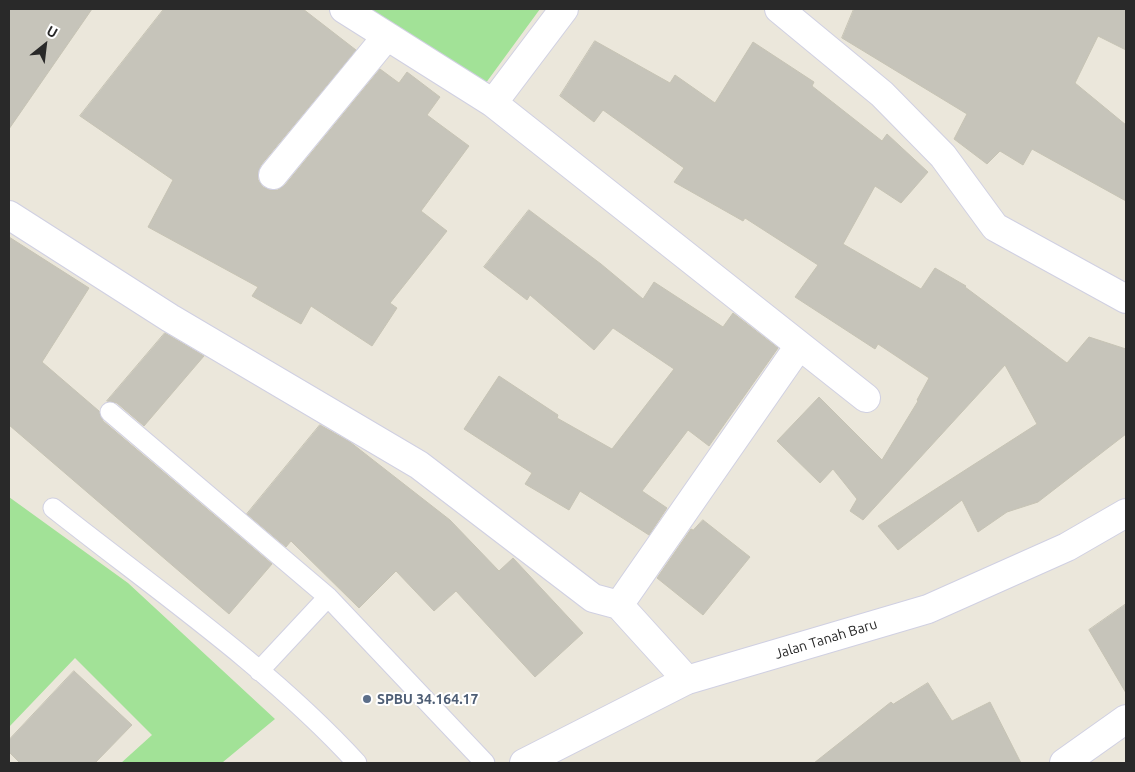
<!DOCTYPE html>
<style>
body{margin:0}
#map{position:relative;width:1135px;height:772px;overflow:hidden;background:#ebe7db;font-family:Ubuntu,sans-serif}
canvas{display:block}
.frame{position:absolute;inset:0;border:10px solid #292929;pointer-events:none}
.north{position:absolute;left:20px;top:20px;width:50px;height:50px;-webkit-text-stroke:4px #fff;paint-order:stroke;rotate:29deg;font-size:14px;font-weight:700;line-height:20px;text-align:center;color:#292929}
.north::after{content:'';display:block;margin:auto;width:18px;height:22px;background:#292929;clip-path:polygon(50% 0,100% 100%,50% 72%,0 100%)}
</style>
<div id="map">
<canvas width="1135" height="772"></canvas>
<div class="frame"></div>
<div class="north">U</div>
</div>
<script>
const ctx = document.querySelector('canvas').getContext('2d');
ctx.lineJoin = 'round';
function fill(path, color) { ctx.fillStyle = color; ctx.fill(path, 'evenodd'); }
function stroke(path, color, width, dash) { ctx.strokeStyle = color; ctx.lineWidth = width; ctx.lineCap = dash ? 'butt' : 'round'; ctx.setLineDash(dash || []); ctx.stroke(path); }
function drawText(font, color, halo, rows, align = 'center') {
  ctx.font = font + ' Ubuntu,sans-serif'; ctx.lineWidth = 4; ctx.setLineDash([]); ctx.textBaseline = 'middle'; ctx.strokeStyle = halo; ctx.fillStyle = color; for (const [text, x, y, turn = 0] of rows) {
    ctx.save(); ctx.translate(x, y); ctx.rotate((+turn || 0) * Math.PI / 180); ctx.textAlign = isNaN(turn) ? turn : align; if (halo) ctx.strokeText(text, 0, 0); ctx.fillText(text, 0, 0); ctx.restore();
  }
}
fill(new Path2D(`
 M 363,9 L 540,9 L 480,91 Z
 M 9,497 L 128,583 L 275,719 L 223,762 L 224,763 L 121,763 L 152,735 L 75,658 L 9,727 Z`), '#a2e297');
const building = new Path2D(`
 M 9,9 L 92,9 L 9,129 Z
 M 164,9 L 303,9 L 356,50 L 261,165 L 258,172 L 258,180 L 263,187 L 270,190 L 278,190 L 285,185 L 380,69 L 399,83 L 407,72 L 440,97 L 427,115 L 469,146 L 421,211 L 447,231 L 390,303 L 397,308 L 372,346 L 311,306 L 301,324 L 252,296 L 258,287 L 148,227 L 173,180 L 80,116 Z
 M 854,9 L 1126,9 L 1126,50 L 1098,36 L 1075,83 L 1126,125 L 1126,201 L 1032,149 L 1023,165 L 1000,151 L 987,164 L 954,139 L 967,114 L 842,38 Z
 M 595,41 L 670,83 L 675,75 L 715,103 L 753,42 L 814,82 L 812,86 L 882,141 L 887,134 L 928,172 L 901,203 L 875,186 L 843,244 L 921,289 L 935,268 L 966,286 L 965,287 L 1067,363 L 1089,337 L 1126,349 L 1126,434 L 1038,502 L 1007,512 L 978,532 L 962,500 L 898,550 L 878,526 L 1037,424 L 1005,365 L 863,520 L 850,511 L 857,499 L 833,469 L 820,483 L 777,441 L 819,397 L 882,460 L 918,401 L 917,400 L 929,378 L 878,344 L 875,349 L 795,297 L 818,265 L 745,218 L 743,221 L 674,182 L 684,168 L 603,110 L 594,122 L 560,96 Z
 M 529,210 L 601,264 L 643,299 L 654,282 L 723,327 L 733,313 L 778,348 L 709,446 L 688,430 L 642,491 L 667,508 L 649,535 L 580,491 L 569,510 L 525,484 L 532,473 L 464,429 L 499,376 L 558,415 L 557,418 L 612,449 L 674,369 L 613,328 L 594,350 L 530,295 L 527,300 L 484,267 Z
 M 9,237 L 89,288 L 42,362 L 99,411 L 103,421 L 272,564 L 229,614 L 9,425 Z
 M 165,333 L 204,356 L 144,426 L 117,403 L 107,401 Z
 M 320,425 L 350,442 L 450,520 L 499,571 L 513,558 L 583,633 L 535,677 L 456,591 L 434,611 L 396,571 L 359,608 L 291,541 L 286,547 L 247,514 Z
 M 703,520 L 750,557 L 703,615 L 657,578 L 691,529 L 693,530 Z
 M 1126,604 L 1126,693 L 1089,630 Z
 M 74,671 L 132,725 L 95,763 L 20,763 L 9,752 L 9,740 Z
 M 928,683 L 952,721 L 990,702 L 1021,763 L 814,763 L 891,702 L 893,704 Z`);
fill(building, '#c6c4ba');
stroke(building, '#c6c3b4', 1);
const lane = new Path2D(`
 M 110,412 L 328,597 L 485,763
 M 53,508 C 154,588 270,668 357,763
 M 259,671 L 328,597`);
const street = new Path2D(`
 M 344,9 L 493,103 L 866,398
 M 779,9 L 882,94 L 943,156 L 995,227 L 1126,299
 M 493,103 L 564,9
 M 273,175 L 387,36
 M 9,215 L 170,318 L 419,465 L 593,598 L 619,605 L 687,680
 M 619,605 L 799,346
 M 1064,763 L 1126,719`);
const secondary = new Path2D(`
 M 524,763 L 687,680 L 928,609 L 1067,547 L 1126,513`);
stroke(lane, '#d0d0e2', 21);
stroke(street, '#d0d0e2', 30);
stroke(secondary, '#d0d0e2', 30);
stroke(lane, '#fff', 19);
stroke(street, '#fff', 28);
stroke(secondary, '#fff', 28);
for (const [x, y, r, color] of [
 [367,699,5,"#5c6f8a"]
]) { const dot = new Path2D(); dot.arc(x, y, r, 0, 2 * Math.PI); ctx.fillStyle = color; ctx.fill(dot); stroke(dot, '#fff', 2); }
drawText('14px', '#292929', '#fff', [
 ["Jalan Tanah Baru",826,639,-17]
]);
drawText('bold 14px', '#4e5e75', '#fff', [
 ["SPBU 34.164.17",377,699]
], 'left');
</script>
